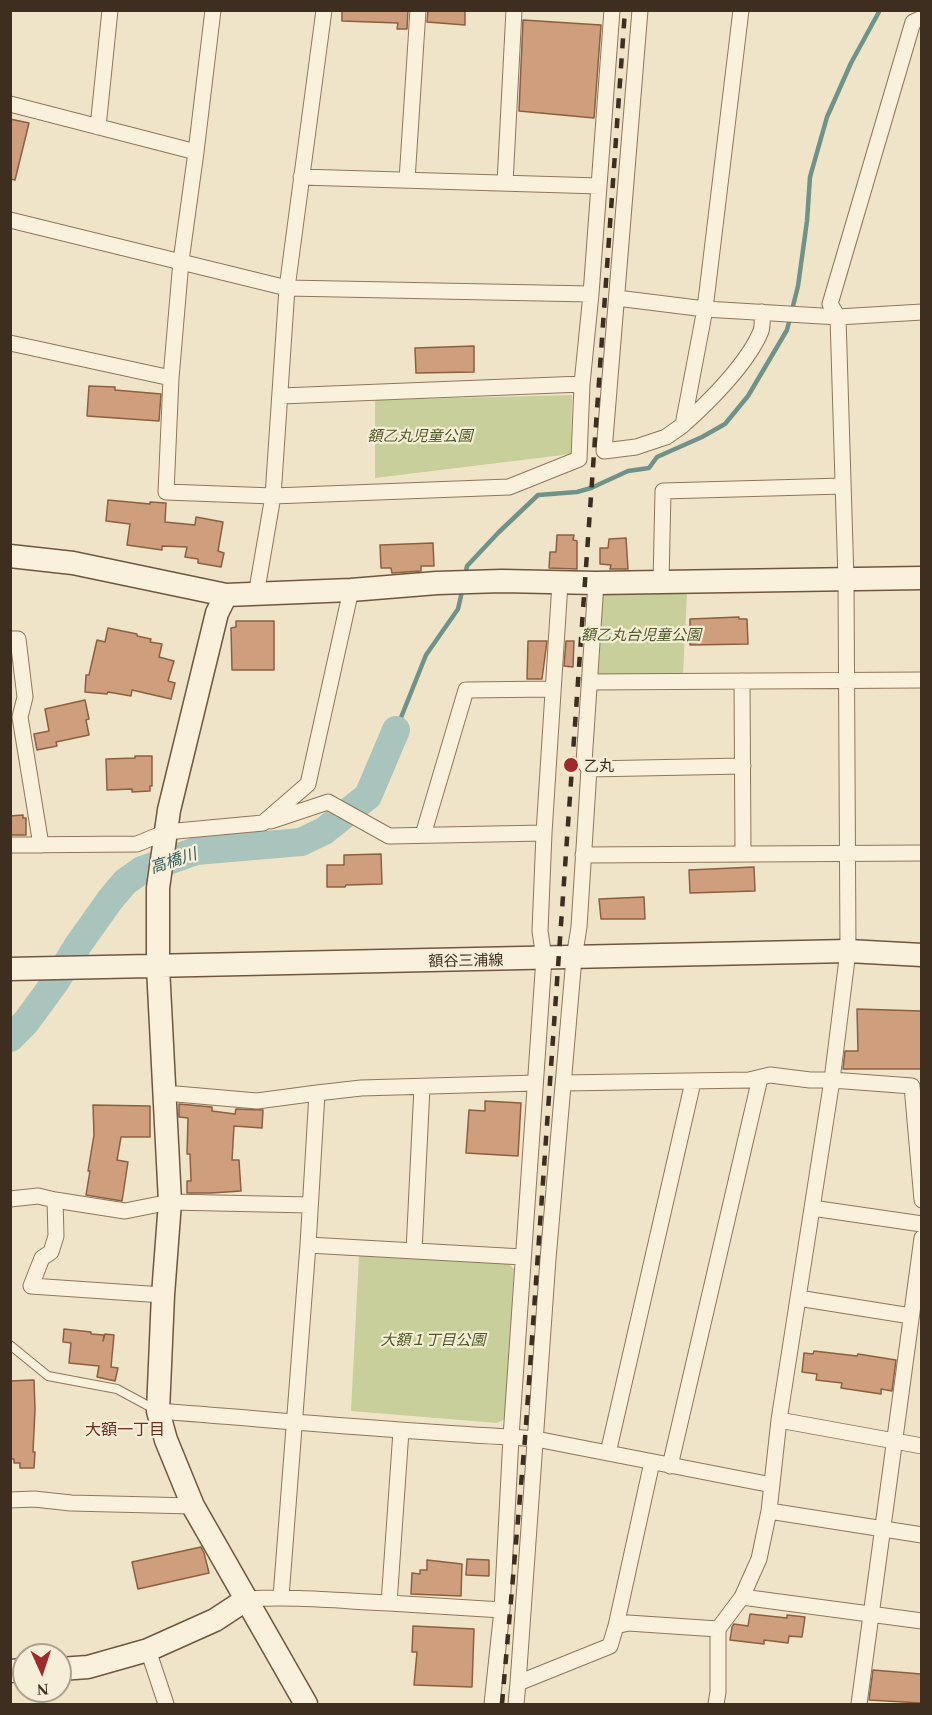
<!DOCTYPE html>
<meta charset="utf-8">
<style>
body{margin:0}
#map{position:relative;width:932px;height:1715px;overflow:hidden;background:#f0e4c8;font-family:Georgia,serif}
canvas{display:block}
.frame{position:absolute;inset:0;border:12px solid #3d2e20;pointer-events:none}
.north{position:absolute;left:12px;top:1643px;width:60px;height:60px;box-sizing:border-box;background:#f7eed8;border:2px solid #ada18e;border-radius:50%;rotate:177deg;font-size:16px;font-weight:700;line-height:24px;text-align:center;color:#3d2e20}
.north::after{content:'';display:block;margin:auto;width:21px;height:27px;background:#9e2a2b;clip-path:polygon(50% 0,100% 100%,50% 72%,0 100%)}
</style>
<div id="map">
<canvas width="932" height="1715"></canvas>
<div class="frame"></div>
<div class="north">N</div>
</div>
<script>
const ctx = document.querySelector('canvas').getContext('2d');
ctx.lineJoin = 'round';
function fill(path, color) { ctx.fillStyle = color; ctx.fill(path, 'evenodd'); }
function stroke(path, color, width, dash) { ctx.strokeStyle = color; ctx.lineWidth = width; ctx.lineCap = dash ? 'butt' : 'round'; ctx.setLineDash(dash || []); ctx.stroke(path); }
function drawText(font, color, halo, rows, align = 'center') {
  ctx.font = font + ' Georgia,"Noto Sans JP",serif'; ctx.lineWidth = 4.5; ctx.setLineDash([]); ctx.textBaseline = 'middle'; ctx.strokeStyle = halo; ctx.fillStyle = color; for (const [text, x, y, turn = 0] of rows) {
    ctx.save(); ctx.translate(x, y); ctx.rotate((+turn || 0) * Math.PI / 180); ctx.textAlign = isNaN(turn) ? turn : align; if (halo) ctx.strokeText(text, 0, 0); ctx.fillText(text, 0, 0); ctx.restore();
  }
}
fill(new Path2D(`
 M 572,395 L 571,454 L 375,478 L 375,400 Z
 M 601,591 L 687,594 L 683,676 L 595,674 Z
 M 359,1255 L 509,1264 L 514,1269 L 505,1419 L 497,1423 L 351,1411 Z`), '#c9cf9b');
stroke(new Path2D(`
 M 465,576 L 467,566 L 499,532 L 538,495 L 577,492 L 591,488 L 628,471 L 649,468 L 657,457 L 702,437 L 725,424 L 748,396 L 787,330 L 798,286 L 807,221 L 810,177 L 827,117 L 851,63 L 880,10
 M 396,730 L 426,655 L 458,609 L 463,587`), '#6f938a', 4.5);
stroke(new Path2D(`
 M 10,1038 L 26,1022 L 56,981 L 78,945 L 110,900 L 125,882 L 142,870 L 196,851 L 301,842 L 324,831 L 368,796 L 396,730`), '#a9c4bc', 28);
const building = new Path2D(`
 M 342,10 L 408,10 L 407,29 L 397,29 L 398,23 L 342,21 Z
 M 428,10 L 465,10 L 465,25 L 427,22 Z
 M 523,20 L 601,25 L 594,118 L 519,111 Z
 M 10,119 L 29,123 L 15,180 L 10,179 Z
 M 474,346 L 474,372 L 416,373 L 415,348 Z
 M 89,386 L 115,387 L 115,390 L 161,394 L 159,421 L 87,416 Z
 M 108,500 L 150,504 L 150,502 L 166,503 L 165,522 L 195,525 L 196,517 L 223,522 L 218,551 L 224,553 L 221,567 L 198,563 L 198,559 L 185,557 L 187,547 L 162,546 L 162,550 L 127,545 L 130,524 L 106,521 Z
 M 557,535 L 574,535 L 573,540 L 577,541 L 577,569 L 549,568 L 550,552 L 556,552 Z
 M 626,538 L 628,569 L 610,569 L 611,565 L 600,564 L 600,548 L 608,548 L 609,539 Z
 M 433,543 L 434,566 L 421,566 L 421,571 L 392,573 L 391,568 L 381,568 L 380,545 Z
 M 739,617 L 739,619 L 747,619 L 748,644 L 690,645 L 690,619 Z
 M 236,621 L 274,621 L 274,670 L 232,670 L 231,628 L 236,627 Z
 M 108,628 L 137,634 L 137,636 L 151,639 L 150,642 L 162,644 L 159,657 L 174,661 L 168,681 L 175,683 L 171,699 L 132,690 L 131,696 L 108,692 L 107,694 L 85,692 L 86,675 L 89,675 L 97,640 L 105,642 Z
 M 528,641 L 547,641 L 542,679 L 527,679 Z
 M 566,641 L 574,641 L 573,667 L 564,666 Z
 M 85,700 L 89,719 L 86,720 L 89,735 L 56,742 L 57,746 L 37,750 L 34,734 L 49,731 L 45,709 Z
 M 135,756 L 152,756 L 152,786 L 150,786 L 150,791 L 132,792 L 132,789 L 107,790 L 106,759 L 135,758 Z
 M 23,815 L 23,818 L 26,818 L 26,835 L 10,835 L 10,816 Z
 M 381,854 L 382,884 L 346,885 L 345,887 L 327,887 L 327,865 L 344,865 L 344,855 Z
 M 754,867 L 755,891 L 690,893 L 689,870 Z
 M 644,897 L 645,919 L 601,919 L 599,899 Z
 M 857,1009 L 921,1011 L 921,1069 L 843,1069 L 845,1051 L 858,1051 Z
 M 485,1101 L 521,1103 L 518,1156 L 466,1153 L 469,1110 L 485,1111 Z
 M 179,1104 L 212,1107 L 212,1111 L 235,1114 L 236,1109 L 263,1110 L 262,1128 L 234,1126 L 232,1160 L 239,1160 L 241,1191 L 211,1193 L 187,1193 L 187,1181 L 191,1181 L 190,1154 L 187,1154 L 188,1118 L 179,1117 Z
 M 93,1105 L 150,1106 L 150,1137 L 121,1137 L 117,1160 L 128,1162 L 122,1201 L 86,1195 L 90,1171 L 88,1171 L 94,1135 Z
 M 64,1329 L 91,1332 L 91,1334 L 104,1335 L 103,1341 L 105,1334 L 114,1335 L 111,1367 L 118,1368 L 115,1381 L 97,1377 L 99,1366 L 69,1363 L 71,1343 L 63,1342 Z
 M 814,1351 L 857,1356 L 858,1354 L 896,1360 L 892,1391 L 881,1389 L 881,1394 L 841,1388 L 842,1383 L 816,1380 L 817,1374 L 802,1372 L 804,1353 L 813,1354 Z
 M 34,1380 L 35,1409 L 33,1452 L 35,1452 L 34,1468 L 20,1468 L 20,1463 L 14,1463 L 14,1459 L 10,1459 L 10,1381 Z
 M 201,1547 L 204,1553 L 209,1573 L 138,1589 L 132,1562 Z
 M 467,1559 L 489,1560 L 489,1576 L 466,1575 Z
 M 427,1560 L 462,1564 L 461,1596 L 411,1594 L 412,1573 L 420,1574 L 420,1570 L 427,1570 Z
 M 750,1614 L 787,1618 L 787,1615 L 805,1617 L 802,1637 L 789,1636 L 788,1643 L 764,1640 L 764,1644 L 730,1640 L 732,1627 L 734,1624 L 748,1626 Z
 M 413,1626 L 474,1629 L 472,1687 L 414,1685 L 417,1652 L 412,1652 Z
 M 873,1670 L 921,1674 L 921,1703 L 869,1700 Z`);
fill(building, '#cf9f7d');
stroke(building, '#8d5f41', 1.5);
const lane = new Path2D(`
 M 10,1345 L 48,1376 L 117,1389 L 154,1409`);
const street = new Path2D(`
 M 640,10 L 604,451 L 636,447 L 666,437 L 683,425 L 705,309 L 838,317 L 846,580 L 848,951 L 832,1080 L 798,1298
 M 922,18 L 913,22 L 830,304 L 838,317 L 922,312
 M 10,104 L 196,152
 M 98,127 L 110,10
 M 301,177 L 599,186
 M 407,180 L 418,10
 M 505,183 L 514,10
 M 10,220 L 287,288 L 324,10
 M 591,294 L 612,10
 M 617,298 L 705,309 L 741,10
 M 10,343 L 171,378 L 166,492 L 273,496 L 287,288 L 591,294 L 582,384 L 579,459 L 509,487 L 273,496 L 256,595
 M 171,378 L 181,261 L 196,152 L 213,10
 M 281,396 L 582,384
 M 683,425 C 709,402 748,363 761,331 C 763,325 762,318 762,312
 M 596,583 L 584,762 L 589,769 L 579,927 L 574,958 L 548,1259 L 518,1683 L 610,1646 L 616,1626 L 628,1623 L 718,1629
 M 661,583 L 663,491 L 843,486
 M 10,639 L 18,639 L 25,697 L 20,717 L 41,845
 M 742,681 L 743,854
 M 590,682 L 922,680
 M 589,769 L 743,766
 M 271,821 L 328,802 L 389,836 L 544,833
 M 423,835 L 466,690 L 553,689
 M 10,845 L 137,844 L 166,832 L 263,823 L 308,784 L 351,590
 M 583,855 L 922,853
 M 564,1083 L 749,1080 L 770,1075 L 810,1080 L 832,1080 L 912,1086 L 922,1200
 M 165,1093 L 257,1101 L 317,1093 L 308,1245 L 281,1597
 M 317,1093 L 361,1088 L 535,1083
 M 10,1199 L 38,1196 L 55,1200
 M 812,1208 L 922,1224
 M 308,1245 L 523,1257
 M 414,1251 L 422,1087
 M 163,1295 L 31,1286 L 42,1258 L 51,1252 L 56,1236 L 55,1200 L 125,1211 L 170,1202 L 310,1205
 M 158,1411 C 276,1420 393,1431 511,1437 L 544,958 L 540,931 L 544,833 L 560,583
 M 779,1420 L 922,1446
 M 608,1453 L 693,1082
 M 670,1466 L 760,1078
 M 10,1500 L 34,1499 L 71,1503 L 193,1506
 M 769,1511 L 922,1535
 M 742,1597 L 922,1621
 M 247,1599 C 294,1596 342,1601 389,1603 L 401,1431
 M 389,1603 L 502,1610
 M 616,1626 L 652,1462
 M 148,1650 L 166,1704
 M 492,1704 L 502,1610 L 511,1437 L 536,1439 L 772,1485
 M 516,1704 L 518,1683
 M 716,1704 L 718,1692 L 718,1629 L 742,1597 L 759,1559 L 769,1511 L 779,1420 L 798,1298 L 911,1316
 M 859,1704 L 922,1238`);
const secondary = new Path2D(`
 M 10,556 L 73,563 L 226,595 L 351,590 L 437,583 L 502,581 L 596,583 L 922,578
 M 226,595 L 217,613 L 169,810 L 158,888 L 158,967 L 170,1202 L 163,1295 L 158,1411 L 166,1440 L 193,1506 L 306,1704
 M 10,969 L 848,951 L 922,955
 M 60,1669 L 88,1667 L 148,1650 L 215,1620 L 247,1599
 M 10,1671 L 24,1670`);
stroke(lane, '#8d765c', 10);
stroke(street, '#8d765c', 17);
stroke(secondary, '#6f573f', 25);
stroke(lane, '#faf1dc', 8);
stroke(street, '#faf1dc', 15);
stroke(secondary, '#faf1dc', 22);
stroke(new Path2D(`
 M 502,1704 L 525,1439 L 625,10`), '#3d2e20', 4.5, [10, 10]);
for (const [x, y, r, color] of [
 [571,765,8,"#9e2a2b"]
]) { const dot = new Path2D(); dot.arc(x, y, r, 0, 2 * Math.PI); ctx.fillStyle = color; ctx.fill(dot); stroke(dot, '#f7eed8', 2); }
drawText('italic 15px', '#4d5a26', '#f7eed8', [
 ["額乙丸児童公園",420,435],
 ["額乙丸台児童公園",641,634],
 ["大額１丁目公園",433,1339]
]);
drawText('15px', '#3d2e20', '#f7eed8', [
 ["乙丸",584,765]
], 'left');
drawText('15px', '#3d2e20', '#f7eed8', [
 ["額谷三浦線",466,960,-1]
]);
drawText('italic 16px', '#2f5d5a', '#f7eed8', [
 ["高橋川",173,860,-18]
]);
drawText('16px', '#6b2e1e', '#f7eed8', [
 ["大額一丁目",125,1429]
]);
</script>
